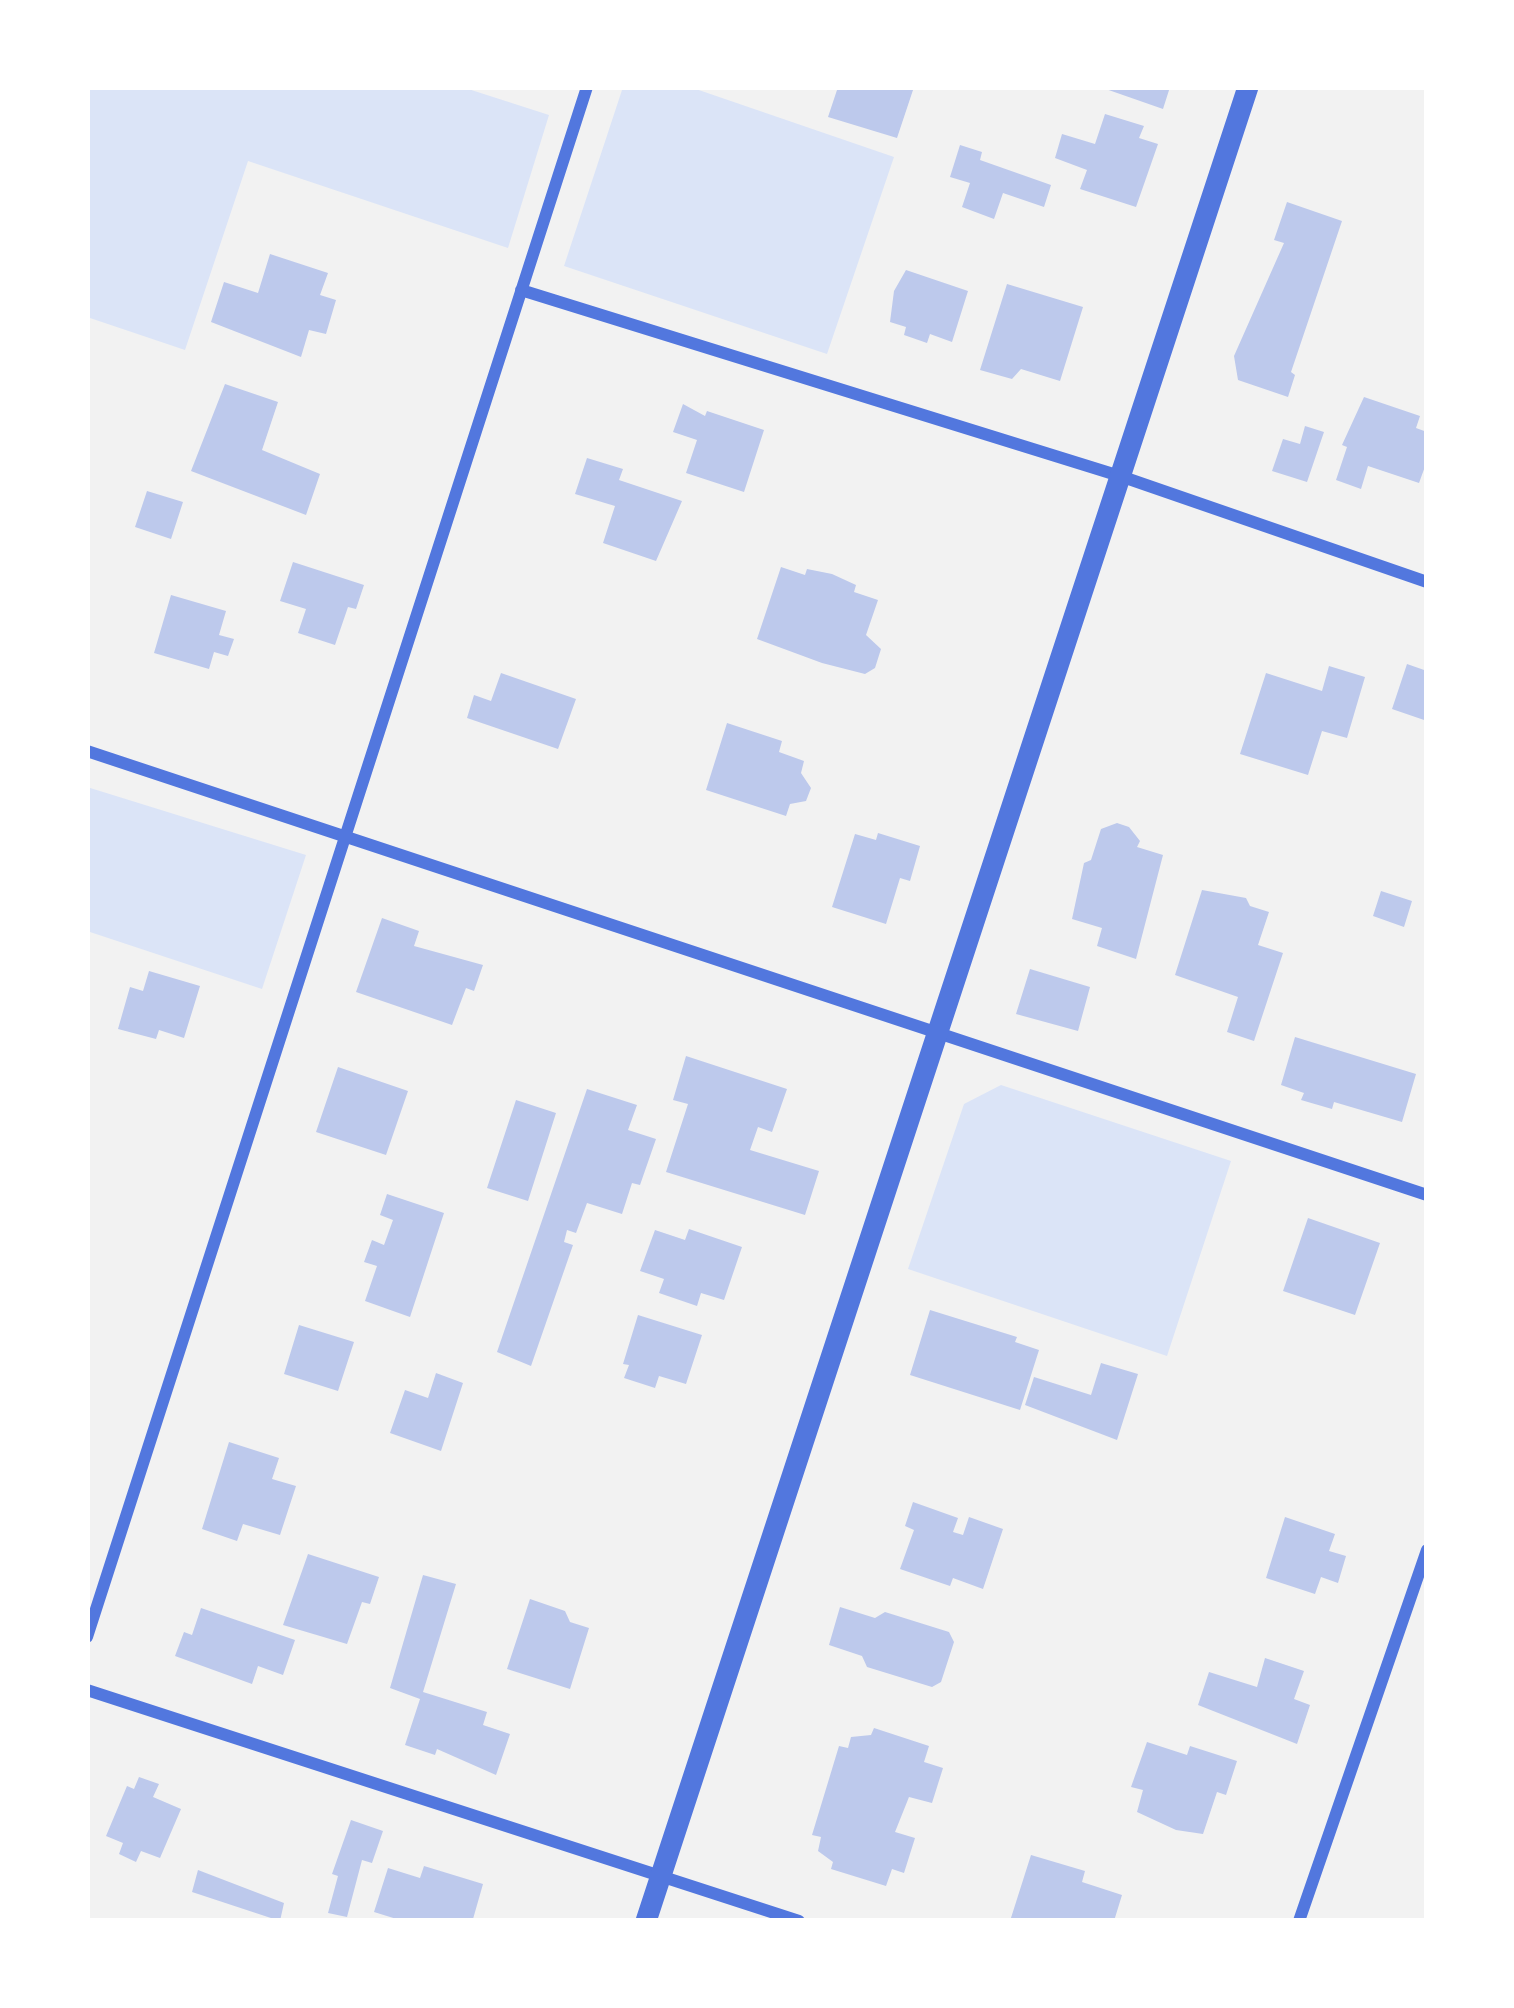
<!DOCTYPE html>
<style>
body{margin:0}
#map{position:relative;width:1514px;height:2008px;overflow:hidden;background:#f2f2f2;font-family:Arial,sans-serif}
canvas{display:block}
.frame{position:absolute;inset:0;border:90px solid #fff;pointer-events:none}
</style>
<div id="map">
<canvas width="1514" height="2008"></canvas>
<div class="frame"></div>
</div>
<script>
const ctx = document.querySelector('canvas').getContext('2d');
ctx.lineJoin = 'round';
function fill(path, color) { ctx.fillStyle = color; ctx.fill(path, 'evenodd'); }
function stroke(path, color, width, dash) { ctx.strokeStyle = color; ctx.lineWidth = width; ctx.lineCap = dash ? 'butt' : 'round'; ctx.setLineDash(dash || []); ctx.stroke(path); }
fill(new Path2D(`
 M 87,87 L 462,87 L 549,115 L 508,248 L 248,161 L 185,350 L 87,317 Z
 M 623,87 L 690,87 L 894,157 L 827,354 L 564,266 Z
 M 87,787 L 306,855 L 262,989 L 87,931 Z
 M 1001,1085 L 1231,1161 L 1167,1356 L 908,1269 L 964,1104 Z`), '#dbe4f7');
fill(new Path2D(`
 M 838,87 L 914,87 L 897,138 L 828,117 Z
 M 1100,87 L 1170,87 L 1163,109 Z
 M 1105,114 L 1144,126 L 1139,138 L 1158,144 L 1136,207 L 1080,189 L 1087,170 L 1055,158 L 1062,134 L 1095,144 Z
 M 960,145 L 982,152 L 980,160 L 1051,185 L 1044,207 L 1003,193 L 994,219 L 962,207 L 970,183 L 950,177 Z
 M 1287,202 L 1342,221 L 1291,372 L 1295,375 L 1288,397 L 1238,380 L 1234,356 L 1284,243 L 1274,240 Z
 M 270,254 L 328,273 L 320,295 L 336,300 L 326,334 L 309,330 L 301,357 L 211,322 L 224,282 L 258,293 Z
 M 906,270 L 968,291 L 952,342 L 930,334 L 927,343 L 904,335 L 906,327 L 890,322 L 894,291 Z
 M 1007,284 L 1083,307 L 1060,381 L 1021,369 L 1012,379 L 980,370 Z
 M 225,384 L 278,402 L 262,450 L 320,474 L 306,515 L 191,471 Z
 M 1364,397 L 1420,416 L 1416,428 L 1427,432 L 1427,461 L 1419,483 L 1368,466 L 1361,489 L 1336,480 L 1347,447 L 1342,445 Z
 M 683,404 L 705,416 L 707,411 L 764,430 L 744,492 L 686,473 L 697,440 L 673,432 Z
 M 1305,426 L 1324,432 L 1307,482 L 1272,471 L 1283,439 L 1300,444 Z
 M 587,458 L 623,469 L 619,480 L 682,501 L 656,561 L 603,543 L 615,506 L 575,494 Z
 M 147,491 L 183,502 L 171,539 L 135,527 Z
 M 293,562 L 364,585 L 356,609 L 348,607 L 335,645 L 298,633 L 306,609 L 280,601 Z
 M 781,567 L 805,575 L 807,569 L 832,574 L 856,585 L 854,592 L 878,600 L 866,635 L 881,649 L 875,668 L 865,674 L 822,663 L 757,639 Z
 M 171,595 L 226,611 L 219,635 L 234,639 L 228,656 L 214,652 L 209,669 L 154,653 Z
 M 1407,664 L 1427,671 L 1427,721 L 1392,709 Z
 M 1329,666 L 1365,677 L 1347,738 L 1322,731 L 1308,775 L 1240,754 L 1266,673 L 1322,691 Z
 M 501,673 L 576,699 L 558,749 L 467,718 L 474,695 L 491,701 Z
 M 727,723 L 782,741 L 779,752 L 804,761 L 801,773 L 811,788 L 806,801 L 790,804 L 786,816 L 706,790 Z
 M 1117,823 L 1129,827 L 1140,841 L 1137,847 L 1163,855 L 1136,959 L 1097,946 L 1102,928 L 1072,919 L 1084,863 L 1091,860 L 1101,829 Z
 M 878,833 L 920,846 L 910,881 L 900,878 L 886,924 L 832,907 L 855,834 L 876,840 Z
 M 1202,890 L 1246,898 L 1250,906 L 1269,912 L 1258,945 L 1283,953 L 1254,1041 L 1227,1032 L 1238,997 L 1175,975 Z
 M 1381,891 L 1412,901 L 1404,927 L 1373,916 Z
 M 382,918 L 419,931 L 414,946 L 483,965 L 474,991 L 466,988 L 452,1025 L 356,992 Z
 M 1030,969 L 1090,987 L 1078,1031 L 1016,1014 Z
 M 149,971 L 200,986 L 184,1038 L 159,1030 L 156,1039 L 118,1029 L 130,987 L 143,991 Z
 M 1295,1037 L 1416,1074 L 1402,1122 L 1334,1102 L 1332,1109 L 1301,1100 L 1304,1093 L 1281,1085 Z
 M 686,1056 L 787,1089 L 772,1132 L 758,1127 L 750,1150 L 819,1171 L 805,1215 L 666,1172 L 688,1104 L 673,1100 Z
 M 338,1067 L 408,1091 L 386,1155 L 316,1132 Z
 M 587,1089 L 637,1105 L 628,1130 L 656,1139 L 640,1185 L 632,1183 L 622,1214 L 587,1203 L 576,1233 L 567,1230 L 564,1242 L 573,1245 L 531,1366 L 497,1352 Z
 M 516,1100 L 556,1113 L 528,1201 L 487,1188 Z
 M 387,1194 L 444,1213 L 410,1317 L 365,1301 L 377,1266 L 364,1262 L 372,1240 L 384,1245 L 393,1220 L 380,1215 Z
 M 1308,1218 L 1380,1243 L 1355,1315 L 1283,1291 Z
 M 689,1229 L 742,1247 L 724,1300 L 701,1293 L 697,1306 L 659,1293 L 664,1279 L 640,1271 L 655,1230 L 685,1240 Z
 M 930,1310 L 1017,1337 L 1015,1342 L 1039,1350 L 1020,1410 L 910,1375 Z
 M 638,1315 L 702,1335 L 686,1384 L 659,1376 L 655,1388 L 624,1378 L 629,1365 L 623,1364 Z
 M 299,1325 L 354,1342 L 338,1391 L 284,1374 Z
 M 1101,1363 L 1138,1374 L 1117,1440 L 1025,1405 L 1034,1377 L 1091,1395 Z
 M 436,1373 L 463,1383 L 441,1451 L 390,1433 L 405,1390 L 428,1398 Z
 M 229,1442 L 279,1458 L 272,1479 L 296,1486 L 280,1535 L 243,1524 L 237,1541 L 202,1529 Z
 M 913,1502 L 958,1518 L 953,1532 L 963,1535 L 969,1517 L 1003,1529 L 983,1589 L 953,1578 L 950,1586 L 900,1569 L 914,1530 L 905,1526 Z
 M 1285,1517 L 1335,1534 L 1329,1551 L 1346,1556 L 1338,1583 L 1321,1577 L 1315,1594 L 1266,1578 Z
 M 308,1554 L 379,1577 L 370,1604 L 362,1602 L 347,1644 L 283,1625 Z
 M 423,1575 L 456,1584 L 423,1692 L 487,1712 L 483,1725 L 510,1734 L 496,1775 L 437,1749 L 435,1755 L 405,1745 L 420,1699 L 390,1688 Z
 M 530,1599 L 565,1611 L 570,1622 L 589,1628 L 570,1689 L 507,1669 Z
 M 840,1607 L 875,1618 L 885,1612 L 949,1632 L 954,1642 L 941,1682 L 932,1687 L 867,1667 L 862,1656 L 829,1645 Z
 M 201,1608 L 295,1640 L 283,1675 L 258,1666 L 252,1684 L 175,1656 L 184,1632 L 192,1635 Z
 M 1265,1658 L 1304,1671 L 1294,1699 L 1310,1705 L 1297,1744 L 1198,1705 L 1209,1672 L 1257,1687 Z
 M 874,1728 L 929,1746 L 924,1762 L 943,1768 L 932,1803 L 909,1797 L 895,1832 L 915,1838 L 904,1873 L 892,1869 L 886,1886 L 831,1869 L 833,1862 L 818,1851 L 821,1837 L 812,1835 L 839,1746 L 848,1748 L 851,1737 L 871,1735 Z
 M 1147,1742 L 1187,1755 L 1190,1746 L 1237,1761 L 1226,1795 L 1217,1792 L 1203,1834 L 1176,1830 L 1137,1812 L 1143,1790 L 1131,1787 Z
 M 139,1777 L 159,1784 L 153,1797 L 181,1809 L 160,1858 L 141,1851 L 136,1862 L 119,1854 L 123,1843 L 106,1836 L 127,1786 L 134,1789 Z
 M 351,1820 L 383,1831 L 372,1863 L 362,1860 L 347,1917 L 328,1913 L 338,1876 L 332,1874 Z
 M 1031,1855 L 1085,1871 L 1082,1882 L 1122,1895 L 1114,1921 L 1010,1921 Z
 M 424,1866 L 483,1884 L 473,1919 L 403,1921 L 374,1912 L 388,1868 L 420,1878 Z
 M 198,1870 L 284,1903 L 280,1921 L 192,1892 Z`), '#bdc9ec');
stroke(new Path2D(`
 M 521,290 L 1123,477 L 1427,582
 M 87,751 L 1427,1195
 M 87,1637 L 587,87
 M 87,1690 L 799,1921
 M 1299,1921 L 1427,1550`), '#5277de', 12);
stroke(new Path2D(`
 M 646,1921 L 1248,87`), '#5277de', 21);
</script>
